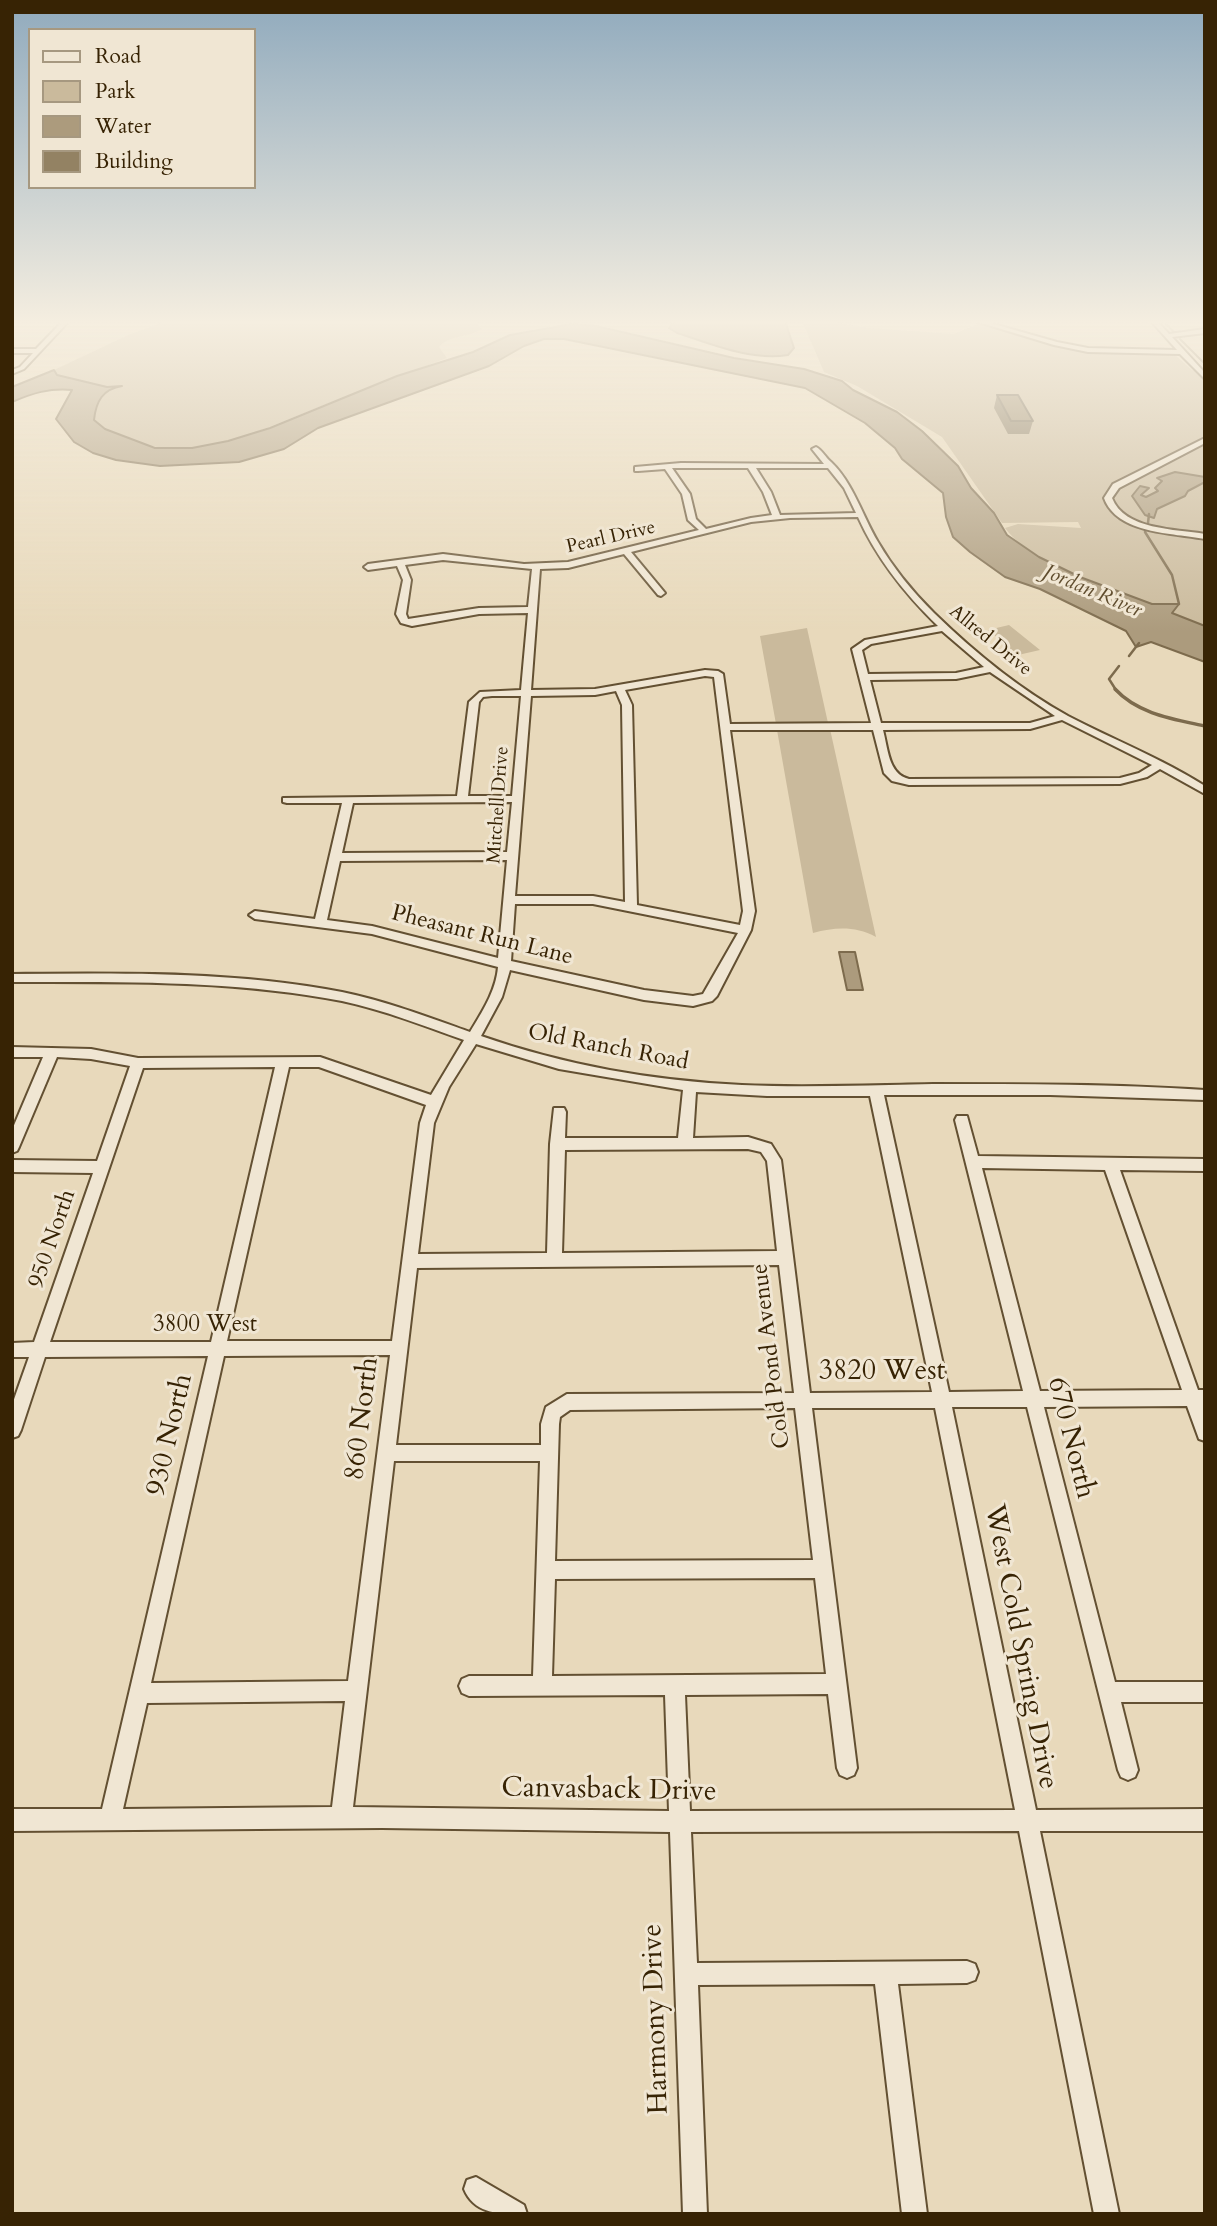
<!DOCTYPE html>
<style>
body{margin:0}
#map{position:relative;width:1217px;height:2226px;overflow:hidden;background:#e8d9bb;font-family:Cardo,serif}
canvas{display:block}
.frame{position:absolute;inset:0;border:14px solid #372304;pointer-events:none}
.legend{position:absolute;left:28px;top:28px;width:228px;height:161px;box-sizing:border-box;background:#f0e6d3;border:2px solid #a69880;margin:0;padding:9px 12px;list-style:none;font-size:21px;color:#372304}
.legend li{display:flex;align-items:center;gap:14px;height:35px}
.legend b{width:35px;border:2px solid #a69880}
</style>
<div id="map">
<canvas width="1217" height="2226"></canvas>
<div class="frame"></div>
<ul class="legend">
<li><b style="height:9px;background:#f0e6d3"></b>Road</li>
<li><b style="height:19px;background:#caba9c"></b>Park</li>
<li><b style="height:19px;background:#ac9b7d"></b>Water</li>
<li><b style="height:19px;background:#938263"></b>Building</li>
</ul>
</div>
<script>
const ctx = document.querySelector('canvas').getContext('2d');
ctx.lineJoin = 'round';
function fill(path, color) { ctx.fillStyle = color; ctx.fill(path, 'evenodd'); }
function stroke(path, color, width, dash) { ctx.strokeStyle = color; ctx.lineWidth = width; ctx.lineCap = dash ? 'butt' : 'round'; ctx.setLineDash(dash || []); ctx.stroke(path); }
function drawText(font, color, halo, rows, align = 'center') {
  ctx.font = font + ' Cardo,serif'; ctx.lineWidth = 6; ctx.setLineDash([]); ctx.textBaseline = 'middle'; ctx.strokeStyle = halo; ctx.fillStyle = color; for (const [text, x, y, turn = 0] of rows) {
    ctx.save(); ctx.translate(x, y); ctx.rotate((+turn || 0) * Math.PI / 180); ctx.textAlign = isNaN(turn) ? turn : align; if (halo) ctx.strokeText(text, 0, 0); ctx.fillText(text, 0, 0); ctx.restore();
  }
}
fill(new Path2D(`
 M 166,321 L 474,321 L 482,329 C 468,338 449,335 439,347 L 447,358 C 409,373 370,387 332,402 C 253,432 172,479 93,420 C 96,403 101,390 120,387 L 107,387 L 57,375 L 54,370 L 128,335 Z
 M 802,321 L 827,321 L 870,328 L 954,334 L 980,323 L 1070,349 L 1106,353 L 1174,354 L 1192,370 L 1203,371 L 1205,633 L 1117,597 L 1112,589 C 1080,576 1026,557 1005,528 L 1018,524 L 1081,528 L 1078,522 L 1002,523 L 942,437 L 857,386 L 824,372 Z
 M 1009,625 L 1040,650 L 1018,655 L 988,630 Z
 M 807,628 L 828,723 L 776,724 L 760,636 Z
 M 830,729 L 876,937 C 855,926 836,927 813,933 L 777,730 Z`), '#caba9c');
const water = new Path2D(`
 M 675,321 L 785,321 L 794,348 L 788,355 C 750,361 712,344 677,333 L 669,328 Z
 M 572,324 L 596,326 L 734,358 L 804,369 L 842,381 L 853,390 L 897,412 L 922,431 L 958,466 L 971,488 L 994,513 L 1007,535 L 1039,557 L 1080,577 L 1152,604 L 1179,604 L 1172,613 L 1205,626 L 1205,662 L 1151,642 L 1136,647 L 1126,631 L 1040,589 L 1005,577 L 970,552 L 953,537 L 946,517 L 943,493 L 902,459 L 895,448 L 865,423 L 805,388 L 564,339 L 544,339 L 524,346 L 489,366 L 318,428 L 284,449 L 239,462 L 160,466 L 116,460 L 93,453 L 74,442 L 56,419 L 72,390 C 49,388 33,393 12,402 L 12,387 L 54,370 L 57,375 L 107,387 L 122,386 C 103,389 96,401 94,420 L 105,429 L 155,448 L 192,448 L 228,441 L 270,428 L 397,376 L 473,352 L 510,335 Z
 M 1175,472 L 1205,477 L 1205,482 L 1188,491 L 1185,496 L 1157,509 L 1154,518 L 1145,515 L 1132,496 L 1140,486 L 1149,488 L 1141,495 L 1146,497 L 1158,491 L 1155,488 L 1162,481 L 1157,478 Z
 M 839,952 L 855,952 L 863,990 L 847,990 Z`);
fill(water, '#ac9b7d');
stroke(water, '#7d6b4d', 2);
stroke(new Path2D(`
 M 1163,321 L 1175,333
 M 1180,339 L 1205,364`), '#7d6b4d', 2);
stroke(new Path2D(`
 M 1148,523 L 1149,514
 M 1146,528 L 1145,532 L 1172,575 L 1179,604
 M 1129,656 L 1139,643
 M 1116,690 L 1109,679 L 1119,666`), '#7d6b4d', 2.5);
stroke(new Path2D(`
 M 1115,689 C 1138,714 1173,719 1205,726`), '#7d6b4d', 3.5);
const minor = new Path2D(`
 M 63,321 L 69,321 L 24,369 L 12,374 L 12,370 L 20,367 L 33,353 L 12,353 L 12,349 L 36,349 Z
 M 975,321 L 983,321 L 1057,342 L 1088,348 L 1177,350 L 1151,321 L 1157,321 L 1169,334 L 1205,329 L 1205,333 L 1172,337 L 1205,373 L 1205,379 L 1180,354 L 1088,352 L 1054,345 Z
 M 1205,438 L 1205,443 L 1119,488 L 1112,498 C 1124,530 1176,529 1205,534 L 1205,539 C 1173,533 1117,534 1104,498 L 1113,484 Z
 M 816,447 C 822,450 825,457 831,462 C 853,483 862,515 878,542 C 893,568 913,592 934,613 C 974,652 1019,689 1068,716 C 1114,740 1161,758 1205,786 L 1205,794 L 1160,769 L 1147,777 L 1120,784 L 909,785 L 892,781 L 884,773 L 873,730 L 730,730 L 755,911 L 751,930 L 717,996 L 712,1001 L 693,1006 L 644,1000 L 510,970 L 502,997 L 481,1036 C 564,1065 654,1081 742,1085 C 806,1088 870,1085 933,1084 C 1024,1084 1114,1084 1205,1090 L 1205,1100 L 1050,1095 L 884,1095 L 949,1392 L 1023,1391 L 955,1120 L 957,1116 L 967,1116 L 978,1156 L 1205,1159 L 1205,1171 L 1120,1170 L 1198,1390 L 1205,1390 L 1205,1441 L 1199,1439 L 1187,1406 L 1044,1407 L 1115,1682 L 1205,1682 L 1205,1702 L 1121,1702 L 1138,1770 L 1135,1777 L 1128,1780 L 1121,1777 L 1118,1770 L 1027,1407 L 952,1407 L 1036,1810 L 1205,1809 L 1205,1831 L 1040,1831 L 1119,2214 L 1094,2214 L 1019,1831 L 691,1832 L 697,1963 L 967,1961 L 975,1964 L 978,1972 L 975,1980 L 967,1983 L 898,1984 L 927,2214 L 902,2214 L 875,1984 L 698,1985 L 707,2214 L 683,2214 L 670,1832 L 382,1828 L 12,1831 L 12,1809 L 102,1809 L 208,1356 L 45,1357 L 21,1430 L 18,1436 L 12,1438 L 12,1405 L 29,1357 L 12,1357 L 12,1343 L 34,1342 L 93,1173 L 12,1172 L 12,1160 L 97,1161 L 130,1066 L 91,1059 L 57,1057 L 19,1147 L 17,1151 L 12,1153 L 12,1130 L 43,1057 L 12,1057 L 12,1047 L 91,1049 L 138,1058 L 320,1057 L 431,1095 L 464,1040 C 424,1026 384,1010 342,1001 C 234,980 122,982 12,982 L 12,974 C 122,973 234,971 342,992 C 386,1001 428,1017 470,1032 C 482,1012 496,991 498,967 L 372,934 L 255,919 L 249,915 L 255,911 L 315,919 L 342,803 L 287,803 L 283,802 L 283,798 L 457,796 L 469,702 L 480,692 L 521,690 L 528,613 L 479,614 L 412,626 L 401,623 L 396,614 L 403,580 L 397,566 L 368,570 L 364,567 L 368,564 L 443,554 L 524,564 L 568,562 L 699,530 L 688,520 L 682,494 L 665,469 L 638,471 L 635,471 L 635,467 L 681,463 L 824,464 L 812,449 ZM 672,468 L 748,468 L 763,492 L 772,515 L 751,518 L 706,529 L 696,519 L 690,494 ZM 756,468 L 828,468 L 844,488 L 856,513 L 780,515 L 771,492 ZM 858,517 C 877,559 905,594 938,626 L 865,640 L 852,649 L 871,723 L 730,724 L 723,674 L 718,671 L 705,670 L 595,689 L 531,690 L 540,569 L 568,568 L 624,554 L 658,595 L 661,596 L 665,593 L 631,552 L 751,522 L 790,518 ZM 443,560 L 532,569 L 528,607 L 479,608 L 408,619 L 406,614 L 411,580 L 405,565 ZM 942,631 L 984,667 L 956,673 L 868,674 L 862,650 L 871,644 ZM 990,672 L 1055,716 L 1030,723 L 881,723 L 870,680 L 956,679 ZM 705,676 L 714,677 L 743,911 L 740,925 L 637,905 L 632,705 L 625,690 ZM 616,691 L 622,705 L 625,902 L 593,896 L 515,896 L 531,696 L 595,695 ZM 492,696 L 521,696 L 512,796 L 468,796 L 479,702 L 483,697 ZM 1062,720 L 1152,765 L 1139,773 L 1120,778 L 909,779 C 888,774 888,748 883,730 L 1030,729 ZM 512,802 L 507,852 L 342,853 L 353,803 ZM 507,860 L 498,958 L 372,926 L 327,920 L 340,861 ZM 515,904 L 593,904 L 738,933 L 703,994 L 693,996 L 644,990 L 511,961 ZM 476,1044 L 559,1069 L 683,1090 L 678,1138 L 565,1138 L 566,1112 L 564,1108 L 554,1108 L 550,1144 L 547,1253 L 418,1254 L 434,1123 L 449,1087 ZM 275,1067 L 211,1342 L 50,1342 L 143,1068 ZM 289,1067 L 319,1067 L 426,1105 L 420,1123 L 392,1341 L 227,1341 ZM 696,1092 L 767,1096 L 870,1096 L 932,1392 L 810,1393 L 781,1160 L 771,1144 L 748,1137 L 693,1138 ZM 748,1149 L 761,1152 L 767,1161 L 777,1251 L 562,1253 L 565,1150 ZM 982,1168 L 1105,1170 L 1182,1390 L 1040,1391 ZM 779,1265 L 794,1393 L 567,1394 L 546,1407 L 541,1424 L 541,1445 L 396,1445 L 417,1268 ZM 390,1355 L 348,1681 L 151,1683 L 224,1356 ZM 795,1408 L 813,1560 L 555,1561 L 559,1424 L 560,1417 L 570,1410 ZM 812,1408 L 935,1408 L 1015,1810 L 690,1811 L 685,1695 L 828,1694 L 837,1768 L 840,1775 L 847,1778 L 854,1775 L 857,1768 ZM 394,1461 L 540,1461 L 533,1676 L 469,1676 L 462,1679 L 459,1686 L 462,1693 L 469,1696 L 665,1695 L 669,1811 L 353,1807 ZM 815,1578 L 826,1674 L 552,1676 L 555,1579 ZM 345,1701 L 332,1807 L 123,1809 L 147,1703 Z
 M 476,2177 L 524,2205 L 527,2214 C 503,2214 475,2216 464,2189 L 467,2180 Z`);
stroke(minor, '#635032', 4);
fill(minor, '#f0e6d3');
fill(new Path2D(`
 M 997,395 L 1033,421 L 1029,434 L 1008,434 L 994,408 Z`), '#7e7055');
const building = new Path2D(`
 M 997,395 L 1018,395 L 1033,421 L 1011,421 Z`);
fill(building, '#938263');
stroke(building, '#675b45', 2);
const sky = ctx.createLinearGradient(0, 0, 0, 632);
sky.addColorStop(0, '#90aabd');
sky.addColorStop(0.51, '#f5eee0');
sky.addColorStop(1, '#f5eee000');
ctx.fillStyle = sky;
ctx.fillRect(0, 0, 1217, 632);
drawText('19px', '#372304', '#f0e6d3', [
 ["Pearl Drive",611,538,-13],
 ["Allred Drive",990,641,39],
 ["Mitchell Drive",499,805,-86]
]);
drawText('italic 21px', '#604d2e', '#f0e6d3', [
 ["Jordan River",1092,592,23]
]);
drawText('23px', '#372304', '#f0e6d3', [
 ["Pheasant Run Lane",482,936,14],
 ["Old Ranch Road",608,1048,11],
 ["950 North",53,1239,-71],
 ["3800 West",205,1326],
 ["Cold Pond Avenue",772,1356,-97]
]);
drawText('28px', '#372304', '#f0e6d3', [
 ["3820 West",882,1373],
 ["860 North",363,1419,-83],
 ["930 North",171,1435,-77],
 ["670 North",1070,1438,76],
 ["West Cold Spring Drive",1020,1647,79],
 ["Canvasback Drive",609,1791,1],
 ["Harmony Drive",657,2019,-92]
]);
</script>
